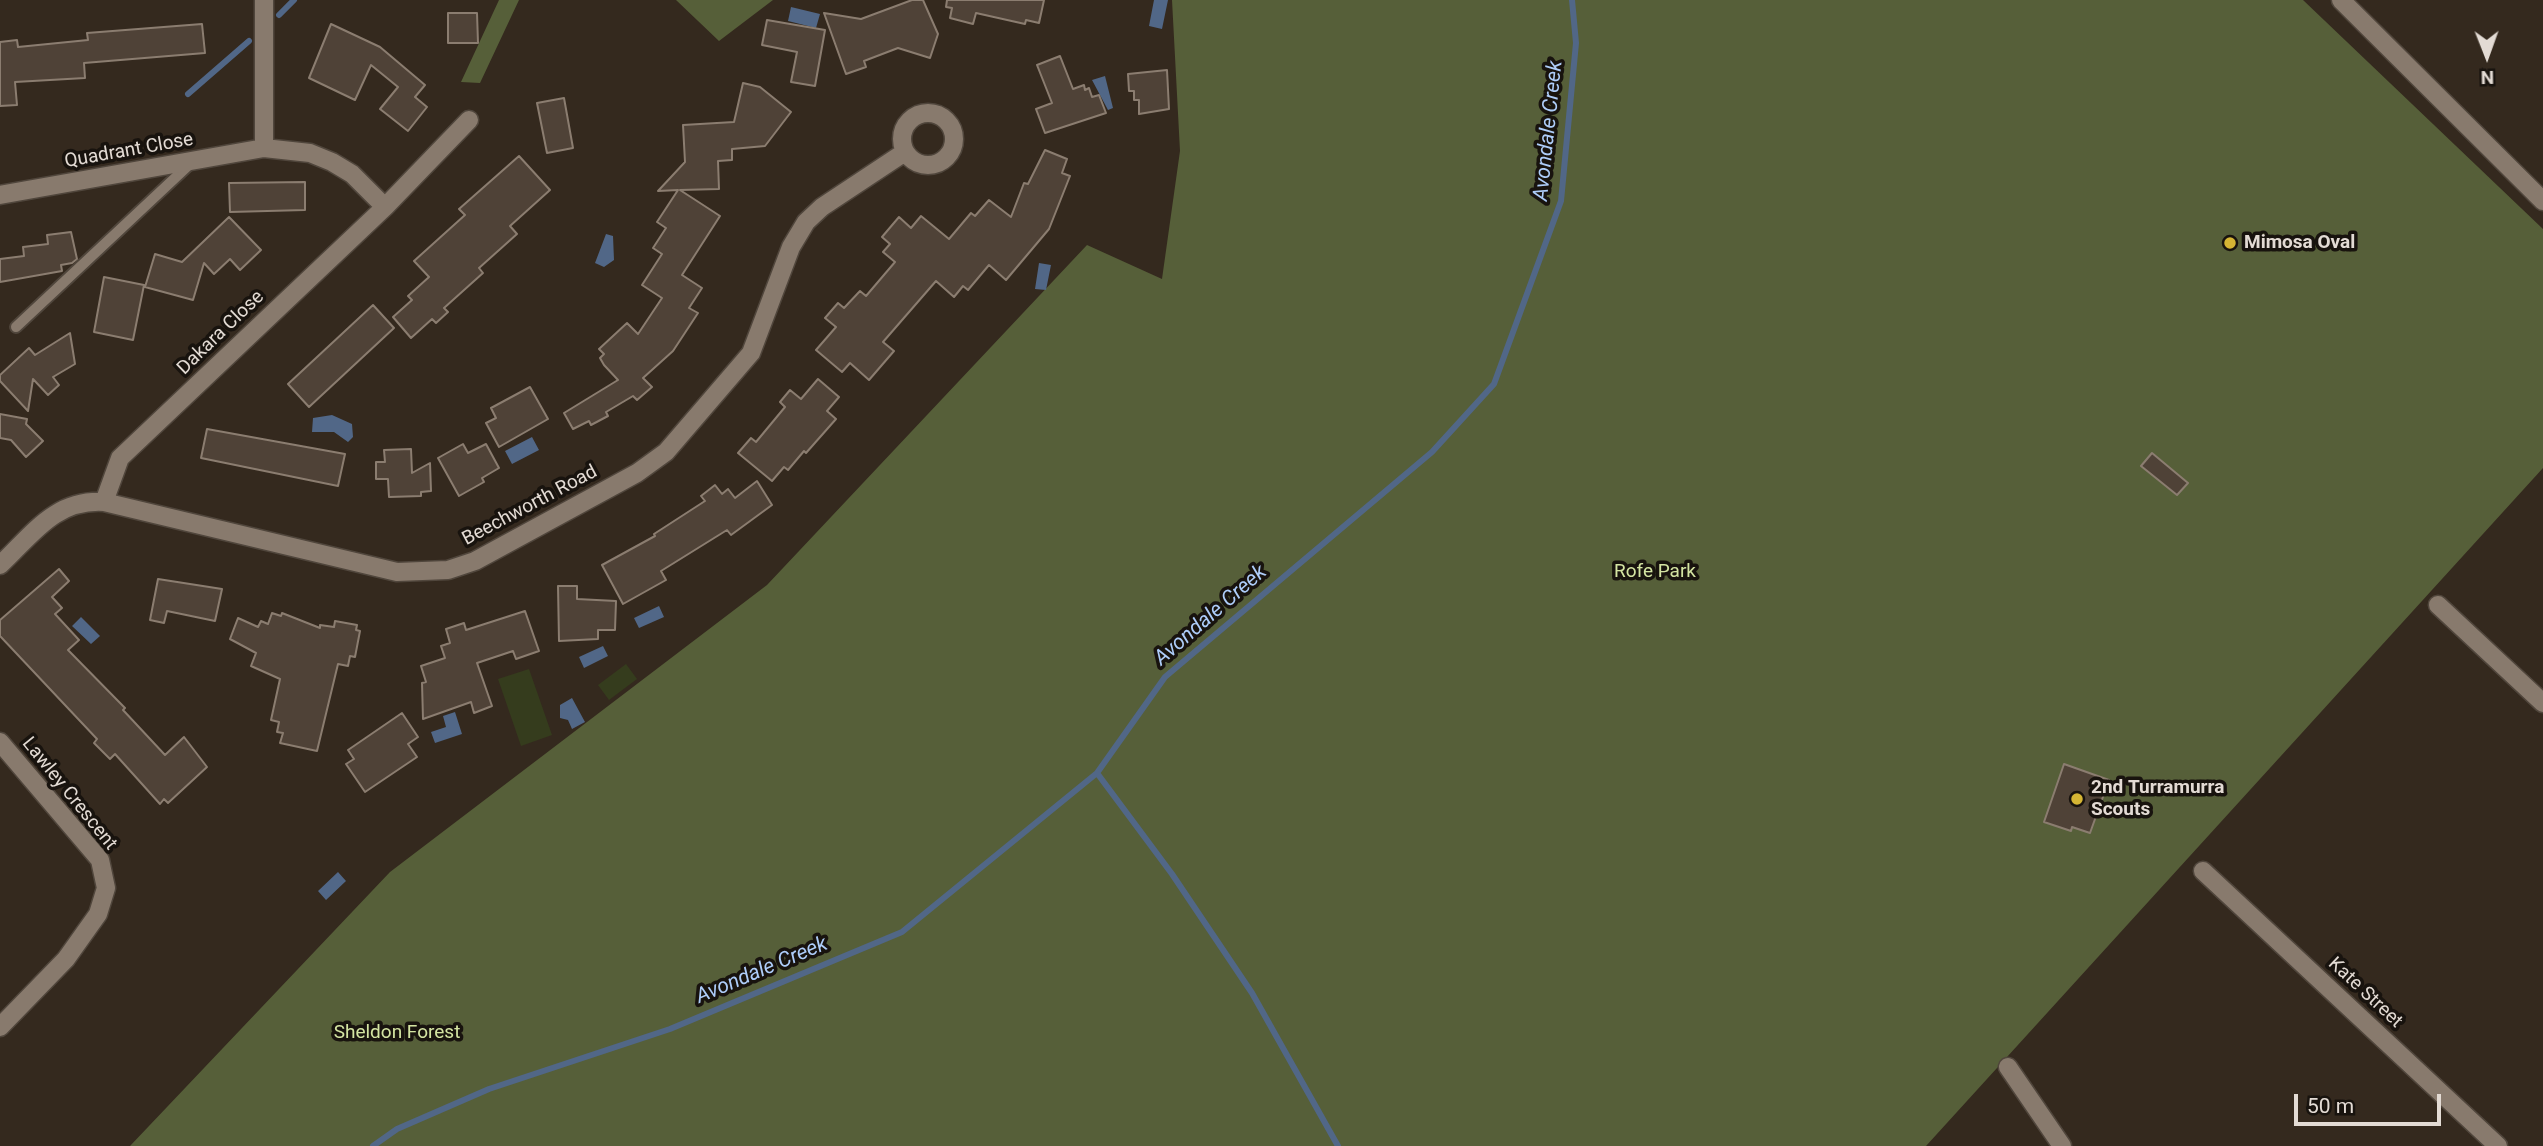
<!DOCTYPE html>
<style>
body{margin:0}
#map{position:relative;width:2543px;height:1146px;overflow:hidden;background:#34291e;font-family:Roboto,sans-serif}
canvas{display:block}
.north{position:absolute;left:2452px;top:21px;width:70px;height:70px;-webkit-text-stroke:5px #18130e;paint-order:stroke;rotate:179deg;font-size:19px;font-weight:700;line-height:28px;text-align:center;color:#e3dbd4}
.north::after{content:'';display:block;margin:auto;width:24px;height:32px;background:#e3dbd4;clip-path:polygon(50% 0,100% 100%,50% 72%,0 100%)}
.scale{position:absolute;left:2294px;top:1094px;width:147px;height:32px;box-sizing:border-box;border:4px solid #e3dbd4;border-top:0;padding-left:9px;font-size:21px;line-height:24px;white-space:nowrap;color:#e3dbd4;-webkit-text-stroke:5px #18130e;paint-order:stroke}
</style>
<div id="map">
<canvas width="2543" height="1146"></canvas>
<div class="north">N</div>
<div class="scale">50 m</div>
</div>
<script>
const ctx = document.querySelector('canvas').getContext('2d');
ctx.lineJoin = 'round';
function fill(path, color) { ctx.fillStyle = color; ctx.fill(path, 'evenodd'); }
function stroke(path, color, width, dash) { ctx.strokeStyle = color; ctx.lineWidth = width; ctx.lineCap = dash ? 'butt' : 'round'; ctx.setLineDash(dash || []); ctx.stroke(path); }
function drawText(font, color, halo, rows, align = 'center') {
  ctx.font = font + ' Roboto,sans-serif'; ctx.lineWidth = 7; ctx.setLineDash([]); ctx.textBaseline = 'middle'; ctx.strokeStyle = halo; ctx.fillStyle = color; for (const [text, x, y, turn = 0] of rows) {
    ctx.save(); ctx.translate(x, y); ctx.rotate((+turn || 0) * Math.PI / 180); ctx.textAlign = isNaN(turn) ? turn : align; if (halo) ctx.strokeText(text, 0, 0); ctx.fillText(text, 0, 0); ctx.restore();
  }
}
fill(new Path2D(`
 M 626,664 L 637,679 L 609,700 L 598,685 Z
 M 529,669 L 552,735 L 521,746 L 498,679 Z`), '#353c1d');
fill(new Path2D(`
 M 499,0 L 519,0 L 480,83 L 461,82 Z
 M 676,0 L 773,0 L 719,41 Z
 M 1172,0 L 2303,0 L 2543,229 L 2543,468 L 1926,1146 L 130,1146 L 390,872 L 767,585 L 1087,245 L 1162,279 L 1180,151 Z`), '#565f39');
fill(new Path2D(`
 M 1154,0 L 1168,0 L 1162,29 L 1149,26 Z
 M 791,7 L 820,14 L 816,28 L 788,21 Z
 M 1105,76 L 1113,108 L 1108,110 L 1092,80 Z
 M 606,234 L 613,236 L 614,260 L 604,267 L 595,263 Z
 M 1039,263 L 1051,265 L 1046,290 L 1035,289 Z
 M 332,415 L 352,424 L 353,437 L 348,442 L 334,432 L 312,432 L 313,418 Z
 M 532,437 L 539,450 L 512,464 L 505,451 Z
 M 659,606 L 664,617 L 639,628 L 634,618 Z
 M 81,617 L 100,636 L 91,644 L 72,626 Z
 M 603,646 L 608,656 L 584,668 L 579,657 Z
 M 572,698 L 585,722 L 572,729 L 568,720 L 560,718 L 560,705 Z
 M 455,712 L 462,734 L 435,743 L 431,732 L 446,727 L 443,716 Z
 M 338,872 L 346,881 L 326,900 L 318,891 Z`), '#516787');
stroke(new Path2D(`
 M 279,15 L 294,0
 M 188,94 L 249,41
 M 1097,773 L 1172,874 L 1252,993 L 1338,1146
 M 373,1146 L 397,1129 L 489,1089 L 670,1029 L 902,932 L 1097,773 L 1165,677 L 1432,452 L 1494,384 L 1561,201 L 1576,43 L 1572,0`), '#516787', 6);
const building = new Path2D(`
 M 912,0 L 923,0 L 938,34 L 930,58 L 898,48 L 864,61 L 866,67 L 846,74 L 824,13 L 861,19 Z
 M 947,0 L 1044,0 L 1039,23 L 1026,20 L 1025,24 L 976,13 L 973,24 L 950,18 L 952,8 L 946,7 Z
 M 448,13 L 477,13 L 478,43 L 448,43 Z
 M 767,20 L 825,30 L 815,86 L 791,82 L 797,52 L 762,45 Z
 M 202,24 L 205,53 L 84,63 L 85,78 L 15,82 L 17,105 L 0,106 L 0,42 L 17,40 L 18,47 L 88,40 L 87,33 Z
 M 331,24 L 380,47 L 425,85 L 415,97 L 427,107 L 408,131 L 380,109 L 398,87 L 371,65 L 355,100 L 309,78 Z
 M 1060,56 L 1073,89 L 1084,85 L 1085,90 L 1089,88 L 1092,97 L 1099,95 L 1106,113 L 1045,133 L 1036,109 L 1052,103 L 1037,65 Z
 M 1167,70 L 1169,109 L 1139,114 L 1139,100 L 1134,100 L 1134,91 L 1129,91 L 1128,74 Z
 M 743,83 L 760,87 L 791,112 L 765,146 L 732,149 L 732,160 L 718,161 L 719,189 L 680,190 L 720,216 L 682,275 L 702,288 L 689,308 L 698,313 L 673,351 L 643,378 L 652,387 L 637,400 L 633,396 L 606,412 L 608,416 L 591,425 L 589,421 L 573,429 L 564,413 L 618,380 L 604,365 L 600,358 L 604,354 L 599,349 L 627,323 L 638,334 L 662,298 L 642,285 L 662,254 L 653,248 L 666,228 L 657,222 L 678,190 L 658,191 L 685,162 L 683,125 L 734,122 Z
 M 564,98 L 573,148 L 547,153 L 537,103 Z
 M 1045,150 L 1067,159 L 1062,173 L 1070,176 L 1049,229 L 1006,280 L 989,265 L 968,290 L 963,286 L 954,297 L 936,281 L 883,342 L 894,351 L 869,380 L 850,363 L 842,372 L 816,350 L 836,327 L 825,318 L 838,303 L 844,308 L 860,291 L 866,296 L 895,262 L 883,252 L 890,244 L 882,237 L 899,217 L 911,228 L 921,216 L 949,239 L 971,213 L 975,216 L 989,200 L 1011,217 L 1024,183 L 1028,184 Z
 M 519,156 L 550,190 L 510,226 L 517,234 L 479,268 L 483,273 L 444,308 L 448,312 L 436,323 L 432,319 L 411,338 L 393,317 L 412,300 L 408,296 L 429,277 L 414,261 L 465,215 L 459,209 Z
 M 305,182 L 305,210 L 230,212 L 229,183 Z
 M 229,217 L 261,250 L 240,270 L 230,259 L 214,274 L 204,263 L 193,300 L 145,287 L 155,254 L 182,262 Z
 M 71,232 L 77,259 L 72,263 L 61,265 L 62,271 L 0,282 L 0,259 L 24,256 L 23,247 L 48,244 L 47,235 Z
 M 104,277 L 144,285 L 133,340 L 94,332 Z
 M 373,305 L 394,328 L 309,407 L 288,384 Z
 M 70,333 L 75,364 L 53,377 L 59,385 L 48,395 L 33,379 L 28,411 L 0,381 L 0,375 L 29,348 L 35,355 Z
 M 818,379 L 839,397 L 827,411 L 836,419 L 806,453 L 804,451 L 788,470 L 784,467 L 772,481 L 738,453 L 751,438 L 756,442 L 785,407 L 780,402 L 790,390 L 801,399 Z
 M 530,387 L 548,419 L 499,447 L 486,423 L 496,418 L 491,408 Z
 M 0,414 L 27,419 L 26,424 L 43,441 L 26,457 L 11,440 L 0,438 Z
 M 207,429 L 345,454 L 338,486 L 201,458 Z
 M 463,444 L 468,453 L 486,444 L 499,468 L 482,478 L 484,482 L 459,496 L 438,458 Z
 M 411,449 L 412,473 L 430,463 L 431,491 L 421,492 L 421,496 L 389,497 L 388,479 L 376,479 L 376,462 L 385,462 L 384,450 Z
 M 2152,453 L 2188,483 L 2177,495 L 2141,466 Z
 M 757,481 L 772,505 L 731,535 L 727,530 L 661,571 L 666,580 L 623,604 L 602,565 L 655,536 L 654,534 L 705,501 L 701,496 L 715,485 L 722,494 L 728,489 L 735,498 Z
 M 59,569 L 69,581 L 52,597 L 62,608 L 55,614 L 79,640 L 68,650 L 125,708 L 123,710 L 165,755 L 184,737 L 207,767 L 168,803 L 164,799 L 160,804 L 115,754 L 110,759 L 94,743 L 97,739 L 0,636 L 0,620 Z
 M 158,579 L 222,589 L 215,621 L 167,611 L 164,623 L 150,620 Z
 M 558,586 L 577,586 L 577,599 L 616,601 L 615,630 L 598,630 L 598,639 L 559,641 Z
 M 525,611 L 539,651 L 516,659 L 513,651 L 477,663 L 492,706 L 474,713 L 471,702 L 423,719 L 422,683 L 426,682 L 421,666 L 445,658 L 441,646 L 450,643 L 446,629 L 464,623 L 466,630 Z
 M 272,613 L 281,616 L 282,613 L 320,628 L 320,625 L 334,627 L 335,621 L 357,625 L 356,630 L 360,631 L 355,657 L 350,656 L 348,666 L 338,664 L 317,751 L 280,743 L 283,733 L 277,732 L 279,722 L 271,720 L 280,679 L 251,666 L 256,653 L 230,639 L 238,618 L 258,627 L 261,621 L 268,624 Z
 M 402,713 L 418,737 L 408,744 L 417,757 L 365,792 L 346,764 L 354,759 L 348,750 Z
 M 2064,764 L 2109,780 L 2090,833 L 2072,827 L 2071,831 L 2044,822 Z`);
fill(building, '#4f4237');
stroke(building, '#8b7d70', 2);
const service = new Path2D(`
 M 16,327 L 191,163`);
const minor = new Path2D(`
 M 264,0 L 264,148
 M 2341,0 L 2543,201
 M902 139a26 26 0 1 1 52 0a26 26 0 1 1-52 0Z
 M 0,195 L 264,148 L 310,153 L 332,162 L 352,174 L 385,207 L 120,458 L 104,502
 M 385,207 L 469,120
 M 0,565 C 33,534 55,499 104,502 L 397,572 L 448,570 L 475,561 L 637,473 L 666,452 L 751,353 L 791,247 L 806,222 L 822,207 L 905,152
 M 2438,605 L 2543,703
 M 0,742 L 100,860 L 106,888 L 98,914 L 66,959 L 0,1027
 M 2203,871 L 2498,1146
 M 2008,1067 L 2062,1146`);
stroke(service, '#50463c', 14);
stroke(minor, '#50463c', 21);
stroke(service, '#887a6d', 10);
stroke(minor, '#887a6d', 18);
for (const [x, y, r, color] of [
 [2230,243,7,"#d5b534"],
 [2077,799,7,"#d5b534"]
]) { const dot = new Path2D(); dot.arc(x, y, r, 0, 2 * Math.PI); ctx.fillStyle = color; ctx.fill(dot); stroke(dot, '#18130e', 2.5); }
drawText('19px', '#e3dbd4', '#18130e', [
 ["Quadrant Close",129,151,-10],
 ["Dakara Close",221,333,-44],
 ["Beechworth Road",530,506,-28],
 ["Lawley Crescent",69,794,51],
 ["Kate Street",2365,993,43]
]);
drawText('bold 19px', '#e3dbd4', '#18130e', [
 ["Mimosa Oval",2244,243],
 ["2nd Turramurra",2091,788],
 ["Scouts",2091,810]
], 'left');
drawText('19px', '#d4e4a2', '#18130e', [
 ["Rofe Park",1655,572],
 ["Sheldon Forest",397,1033]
]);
drawText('italic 21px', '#aecdf9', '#18130e', [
 ["Avondale Creek",1549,131,-84],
 ["Avondale Creek",1211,616,-41],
 ["Avondale Creek",762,971,-23]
]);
</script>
